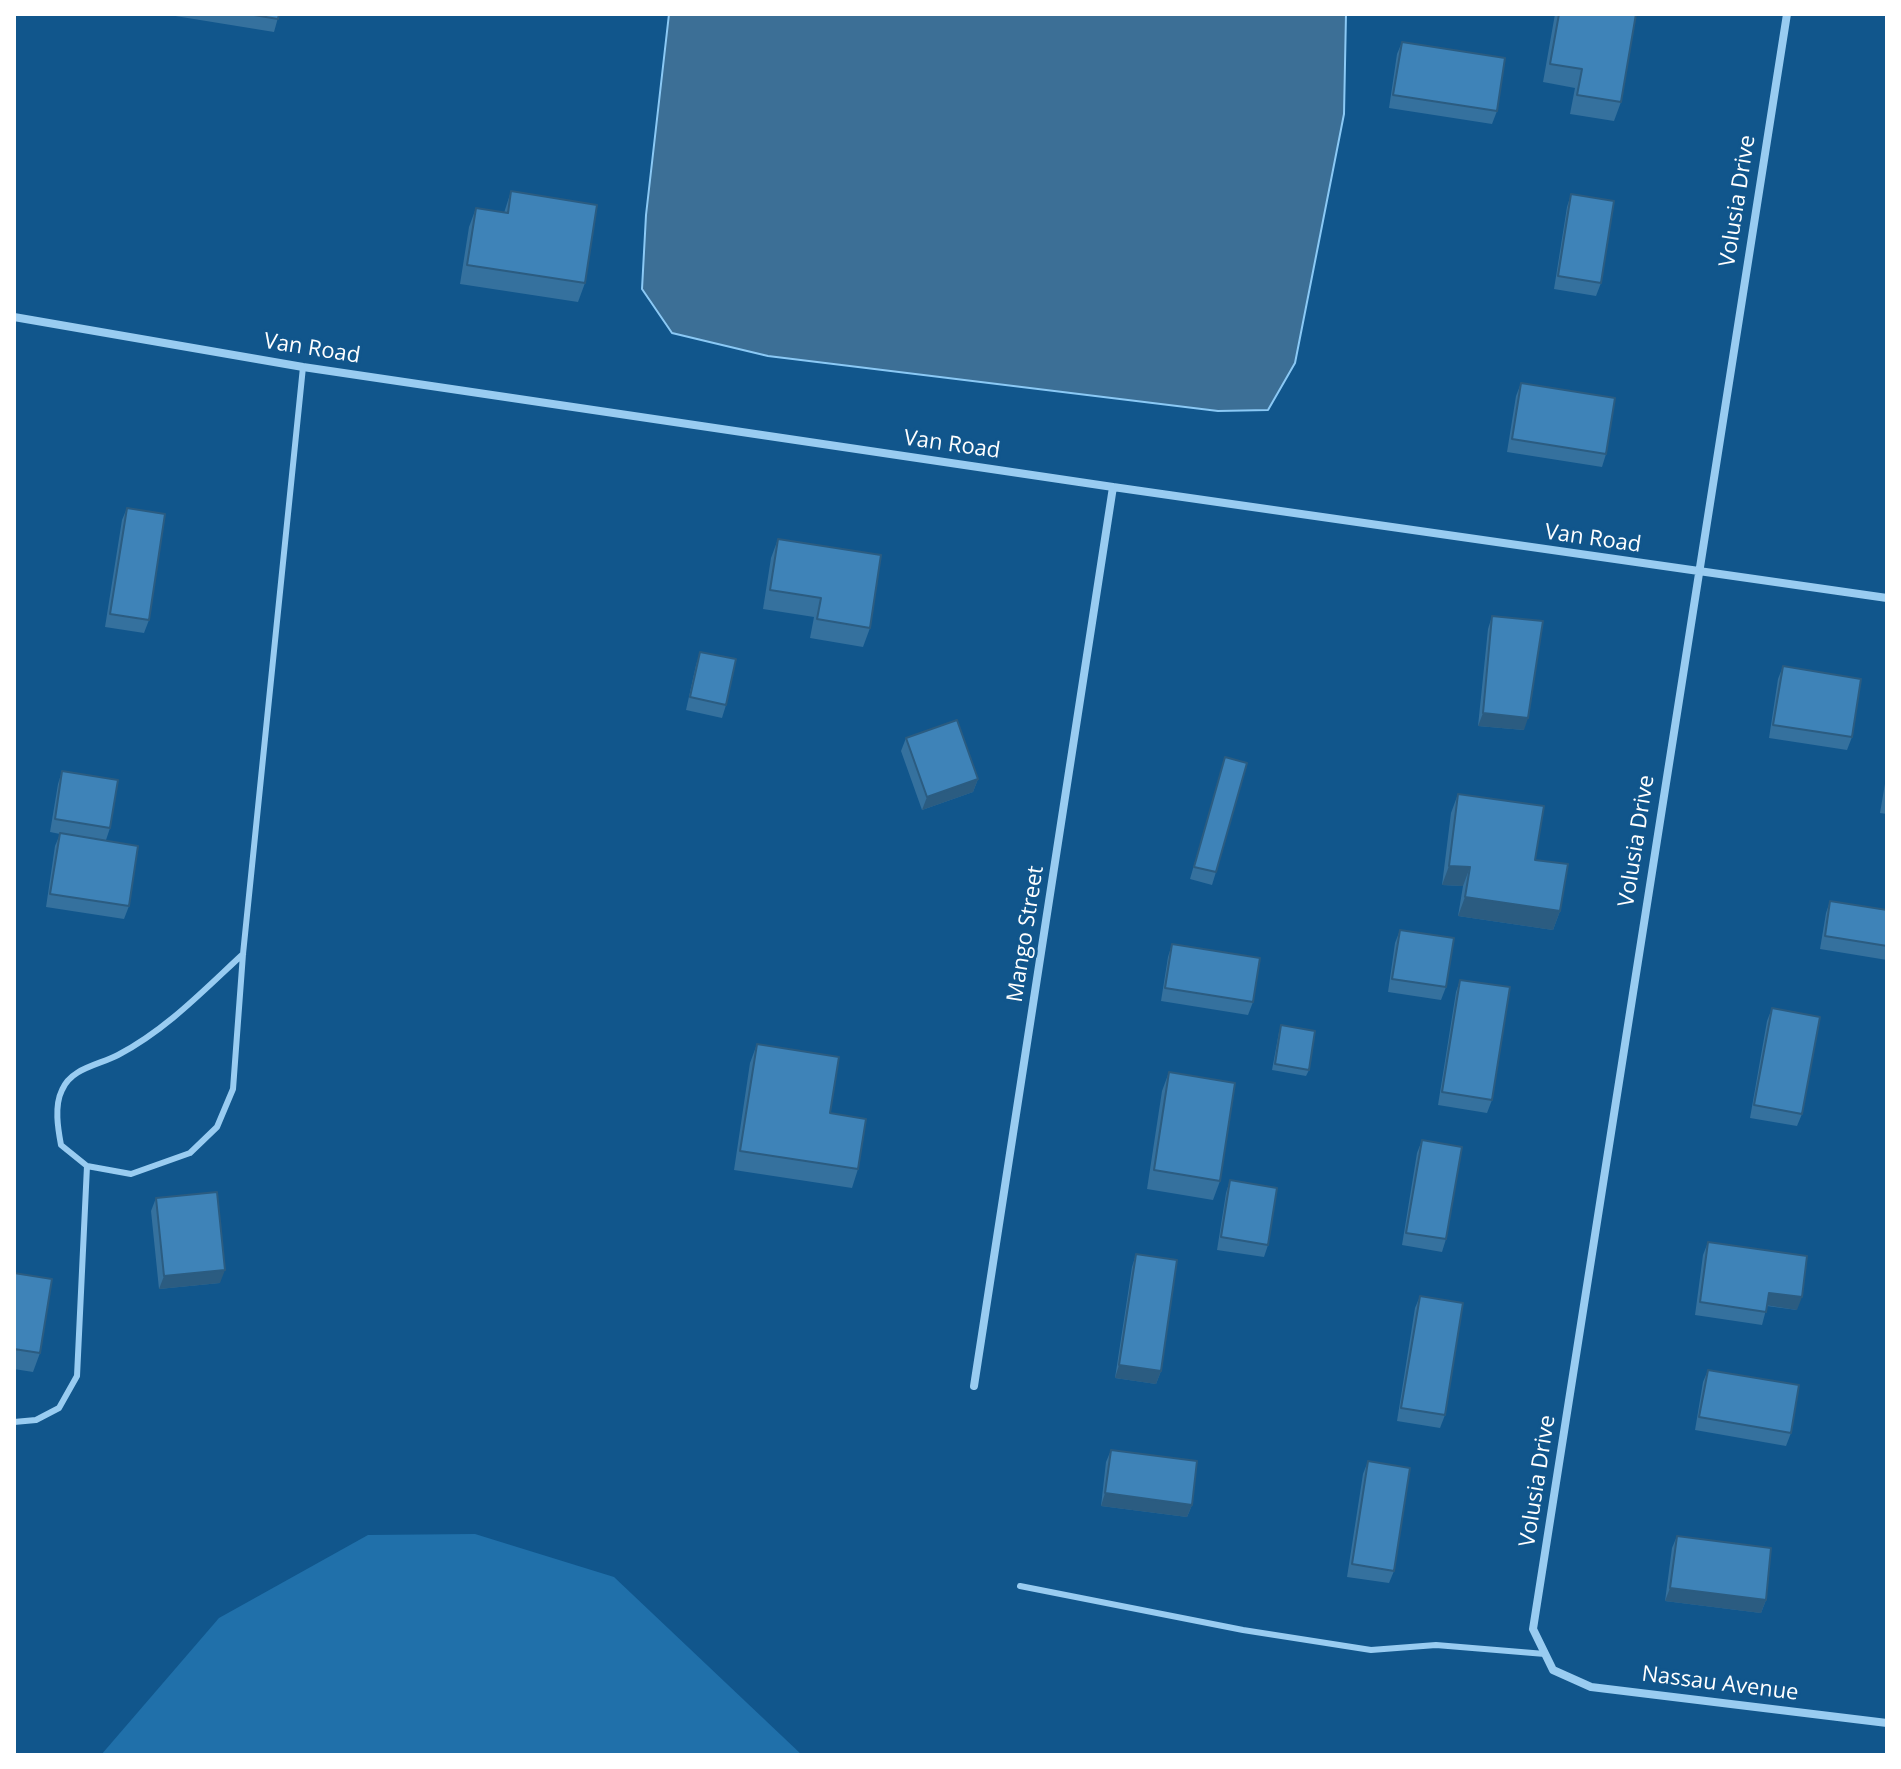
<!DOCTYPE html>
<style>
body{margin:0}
#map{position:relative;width:1901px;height:1769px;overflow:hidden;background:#11568c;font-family:"Open Sans",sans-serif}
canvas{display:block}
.frame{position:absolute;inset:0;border:16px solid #fff;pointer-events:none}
</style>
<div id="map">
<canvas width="1901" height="1769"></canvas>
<div class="frame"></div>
</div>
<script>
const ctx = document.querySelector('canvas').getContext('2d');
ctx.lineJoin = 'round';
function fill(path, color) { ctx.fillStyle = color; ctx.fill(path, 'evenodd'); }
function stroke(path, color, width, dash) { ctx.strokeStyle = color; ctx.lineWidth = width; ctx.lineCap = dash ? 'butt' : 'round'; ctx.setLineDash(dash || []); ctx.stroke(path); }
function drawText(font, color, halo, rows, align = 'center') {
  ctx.font = font + ' "Open Sans",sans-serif'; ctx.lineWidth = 6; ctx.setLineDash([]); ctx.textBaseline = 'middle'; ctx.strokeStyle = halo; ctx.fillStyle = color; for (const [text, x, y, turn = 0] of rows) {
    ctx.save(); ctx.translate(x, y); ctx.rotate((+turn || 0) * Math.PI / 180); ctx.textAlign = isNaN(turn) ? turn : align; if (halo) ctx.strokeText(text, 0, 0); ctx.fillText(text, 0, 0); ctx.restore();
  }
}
fill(new Path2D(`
 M 475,1534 L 614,1577 L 802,1755 L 101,1755 L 219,1618 L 368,1535 Z`), '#2070aa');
const water = new Path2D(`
 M 669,14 L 1346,14 L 1344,114 L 1295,363 L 1268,410 L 1218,411 L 768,356 L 672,333 L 642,289 L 646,215 Z`);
fill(water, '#3c6f96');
stroke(water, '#8bc9f5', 2);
stroke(new Path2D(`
 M 243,954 C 204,990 166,1030 118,1055 C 99,1065 71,1068 62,1090 C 54,1106 58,1129 61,1145 L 87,1166 L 131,1174 L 190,1153 L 217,1127 L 233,1089 L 243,954 L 303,367
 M 14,1422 L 36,1420 L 59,1408 L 77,1376 L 87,1166
 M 1020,1586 L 1243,1630 L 1371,1650 L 1436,1645 L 1545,1654`), '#99ccf1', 6);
stroke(new Path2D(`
 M 1787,14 L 1533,1629 L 1553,1670 L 1591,1687 L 1887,1723
 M 14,317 L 303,367 L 1113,487 L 1887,598
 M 974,1386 L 1113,487`), '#99ccf1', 8);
fill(new Path2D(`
 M 163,14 L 279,14 L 274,32 Z
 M 1555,14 L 1636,14 L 1621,102 L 1614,121 L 1570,114 L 1575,88 L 1543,82 Z
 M 1402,42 L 1497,111 L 1492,124 L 1389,108 L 1397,54 Z
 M 511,191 L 585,283 L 578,302 L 460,284 L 469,227 L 476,208 L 504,213 Z
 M 1571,194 L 1601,283 L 1596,296 L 1554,289 L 1567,207 Z
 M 1521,383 L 1606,454 L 1602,467 L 1507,452 L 1516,396 Z
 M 127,508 L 149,620 L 144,633 L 105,627 L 122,520 Z
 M 778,539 L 870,628 L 863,647 L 810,638 L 814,617 L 763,609 L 771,558 Z
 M 1492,616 L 1524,730 L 1478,726 L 1488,629 Z
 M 700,652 L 726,705 L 722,718 L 686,710 L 696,665 Z
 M 1783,666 L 1852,737 L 1847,750 L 1769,738 L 1778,679 Z
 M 906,738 L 978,779 L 973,792 L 922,810 L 901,751 Z
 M 1225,757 L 1216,872 L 1212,885 L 1190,879 Z
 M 62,771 L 110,828 L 106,840 L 129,906 L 124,919 L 46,907 L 55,846 L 60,834 L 50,832 L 58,784 Z
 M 1887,772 L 1887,814 L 1880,813 Z
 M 1458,794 L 1535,860 L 1560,911 L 1553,930 L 1458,916 L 1463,886 L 1442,885 L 1451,813 Z
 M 1830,901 L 1887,910 L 1887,960 L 1820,949 L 1826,913 Z
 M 1400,930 L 1446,987 L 1441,1000 L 1388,992 L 1395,943 Z
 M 1172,944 L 1253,1002 L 1248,1015 L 1161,1001 L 1168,957 Z
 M 1460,980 L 1492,1100 L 1487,1113 L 1438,1105 L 1456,992 Z
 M 1772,1008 L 1802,1114 L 1797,1126 L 1750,1118 L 1767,1021 Z
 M 1281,1025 L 1309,1070 L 1306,1076 L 1272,1070 L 1279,1032 Z
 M 757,1044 L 830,1113 L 858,1169 L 852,1188 L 734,1170 L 750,1063 Z
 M 1169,1072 L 1220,1181 L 1213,1200 L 1147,1189 L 1162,1091 Z
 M 1422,1140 L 1446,1239 L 1442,1252 L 1402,1245 L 1417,1153 Z
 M 1230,1180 L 1268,1245 L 1264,1257 L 1217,1250 L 1226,1193 Z
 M 156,1198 L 220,1283 L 159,1289 L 151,1211 Z
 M 1708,1242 L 1797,1310 L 1767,1306 L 1762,1325 L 1695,1315 L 1703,1255 Z
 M 1136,1254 L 1161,1371 L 1156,1384 L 1115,1378 L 1132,1267 Z
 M 14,1273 L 40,1353 L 33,1372 L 14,1369 Z
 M 1420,1296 L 1445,1415 L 1440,1428 L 1397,1421 L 1415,1308 Z
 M 1708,1370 L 1791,1433 L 1786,1446 L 1695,1430 L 1703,1382 Z
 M 1111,1450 L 1192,1505 L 1187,1517 L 1101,1506 L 1106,1462 Z
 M 1368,1461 L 1394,1571 L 1389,1583 L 1347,1577 L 1363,1474 Z
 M 1677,1536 L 1766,1600 L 1761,1613 L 1665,1601 L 1672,1548 Z`), '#35719e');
fill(new Path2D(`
 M 1483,713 L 1528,718 L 1524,730 L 1478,726 Z
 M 978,779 L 973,792 L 922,810 L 927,797 Z
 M 1449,866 L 1470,867 L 1463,886 L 1442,885 Z
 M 1465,897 L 1560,911 L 1553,930 L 1458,916 Z
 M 225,1270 L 220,1283 L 159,1289 L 164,1276 Z
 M 1769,1293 L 1802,1297 L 1797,1310 L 1765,1305 Z
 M 1119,1365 L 1161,1371 L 1156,1384 L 1115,1378 Z
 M 1105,1493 L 1192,1505 L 1187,1517 L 1101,1506 Z
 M 1670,1588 L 1766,1600 L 1761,1613 L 1665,1601 Z`), '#2b5c81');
const building = new Path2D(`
 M 248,14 L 279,14 L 278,19 Z
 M 1559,14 L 1636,14 L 1621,102 L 1577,95 L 1582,69 L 1550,64 Z
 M 1402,42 L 1505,58 L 1497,111 L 1393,95 Z
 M 511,191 L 597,205 L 585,283 L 467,265 L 476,208 L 508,213 Z
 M 1571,194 L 1614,201 L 1601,283 L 1558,276 Z
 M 1521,383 L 1615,398 L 1606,454 L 1512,439 Z
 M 127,508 L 165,514 L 149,620 L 110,614 Z
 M 778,539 L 881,555 L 870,628 L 817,619 L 821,598 L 770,590 Z
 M 1492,616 L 1543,621 L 1528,718 L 1483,713 Z
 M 700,652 L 736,659 L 726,705 L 690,697 Z
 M 1783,666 L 1861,679 L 1852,737 L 1773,725 Z
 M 957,720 L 978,779 L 927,797 L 906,738 Z
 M 1225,757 L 1247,763 L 1216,872 L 1194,867 Z
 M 62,771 L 118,780 L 110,828 L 55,819 Z
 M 1458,794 L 1544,806 L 1535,860 L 1568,864 L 1560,911 L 1465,897 L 1470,867 L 1449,866 Z
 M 60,833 L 138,846 L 129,906 L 50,894 Z
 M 1830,901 L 1887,910 L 1887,946 L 1825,936 Z
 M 1400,930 L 1454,938 L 1446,987 L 1392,979 Z
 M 1172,944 L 1260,958 L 1253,1002 L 1165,988 Z
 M 1460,980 L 1510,987 L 1492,1100 L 1442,1092 Z
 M 1772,1008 L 1820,1017 L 1802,1114 L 1754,1105 Z
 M 1281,1025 L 1315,1031 L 1309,1070 L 1275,1064 Z
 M 757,1044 L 839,1057 L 830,1113 L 866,1119 L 858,1169 L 740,1151 Z
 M 1169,1072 L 1235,1083 L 1220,1181 L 1154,1170 Z
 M 1422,1140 L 1462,1147 L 1446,1239 L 1406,1233 Z
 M 1230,1180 L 1277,1188 L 1268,1245 L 1221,1237 Z
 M 217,1192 L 225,1270 L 164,1276 L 156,1198 Z
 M 1708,1242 L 1807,1256 L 1802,1297 L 1769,1293 L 1766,1312 L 1700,1302 Z
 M 1136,1254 L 1177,1260 L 1161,1371 L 1119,1365 Z
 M 14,1273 L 52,1279 L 40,1353 L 14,1349 Z
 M 1420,1296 L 1463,1303 L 1445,1415 L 1401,1408 Z
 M 1708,1370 L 1799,1385 L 1791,1433 L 1699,1417 Z
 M 1111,1450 L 1197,1461 L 1192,1505 L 1105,1493 Z
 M 1368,1461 L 1410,1468 L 1394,1571 L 1352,1564 Z
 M 1677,1536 L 1771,1548 L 1766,1600 L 1670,1588 Z`);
fill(building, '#3e83b8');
stroke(building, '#2b5c81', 2);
drawText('22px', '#fff', '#11568c', [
 ["Volusia Drive",1738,201,-81],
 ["Van Road",312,349,9],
 ["Van Road",952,445,8],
 ["Van Road",1593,539,8],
 ["Volusia Drive",1637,841,-81],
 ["Mango Street",1026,934,-81],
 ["Volusia Drive",1538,1481,-81],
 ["Nassau Avenue",1720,1684,7]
]);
</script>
